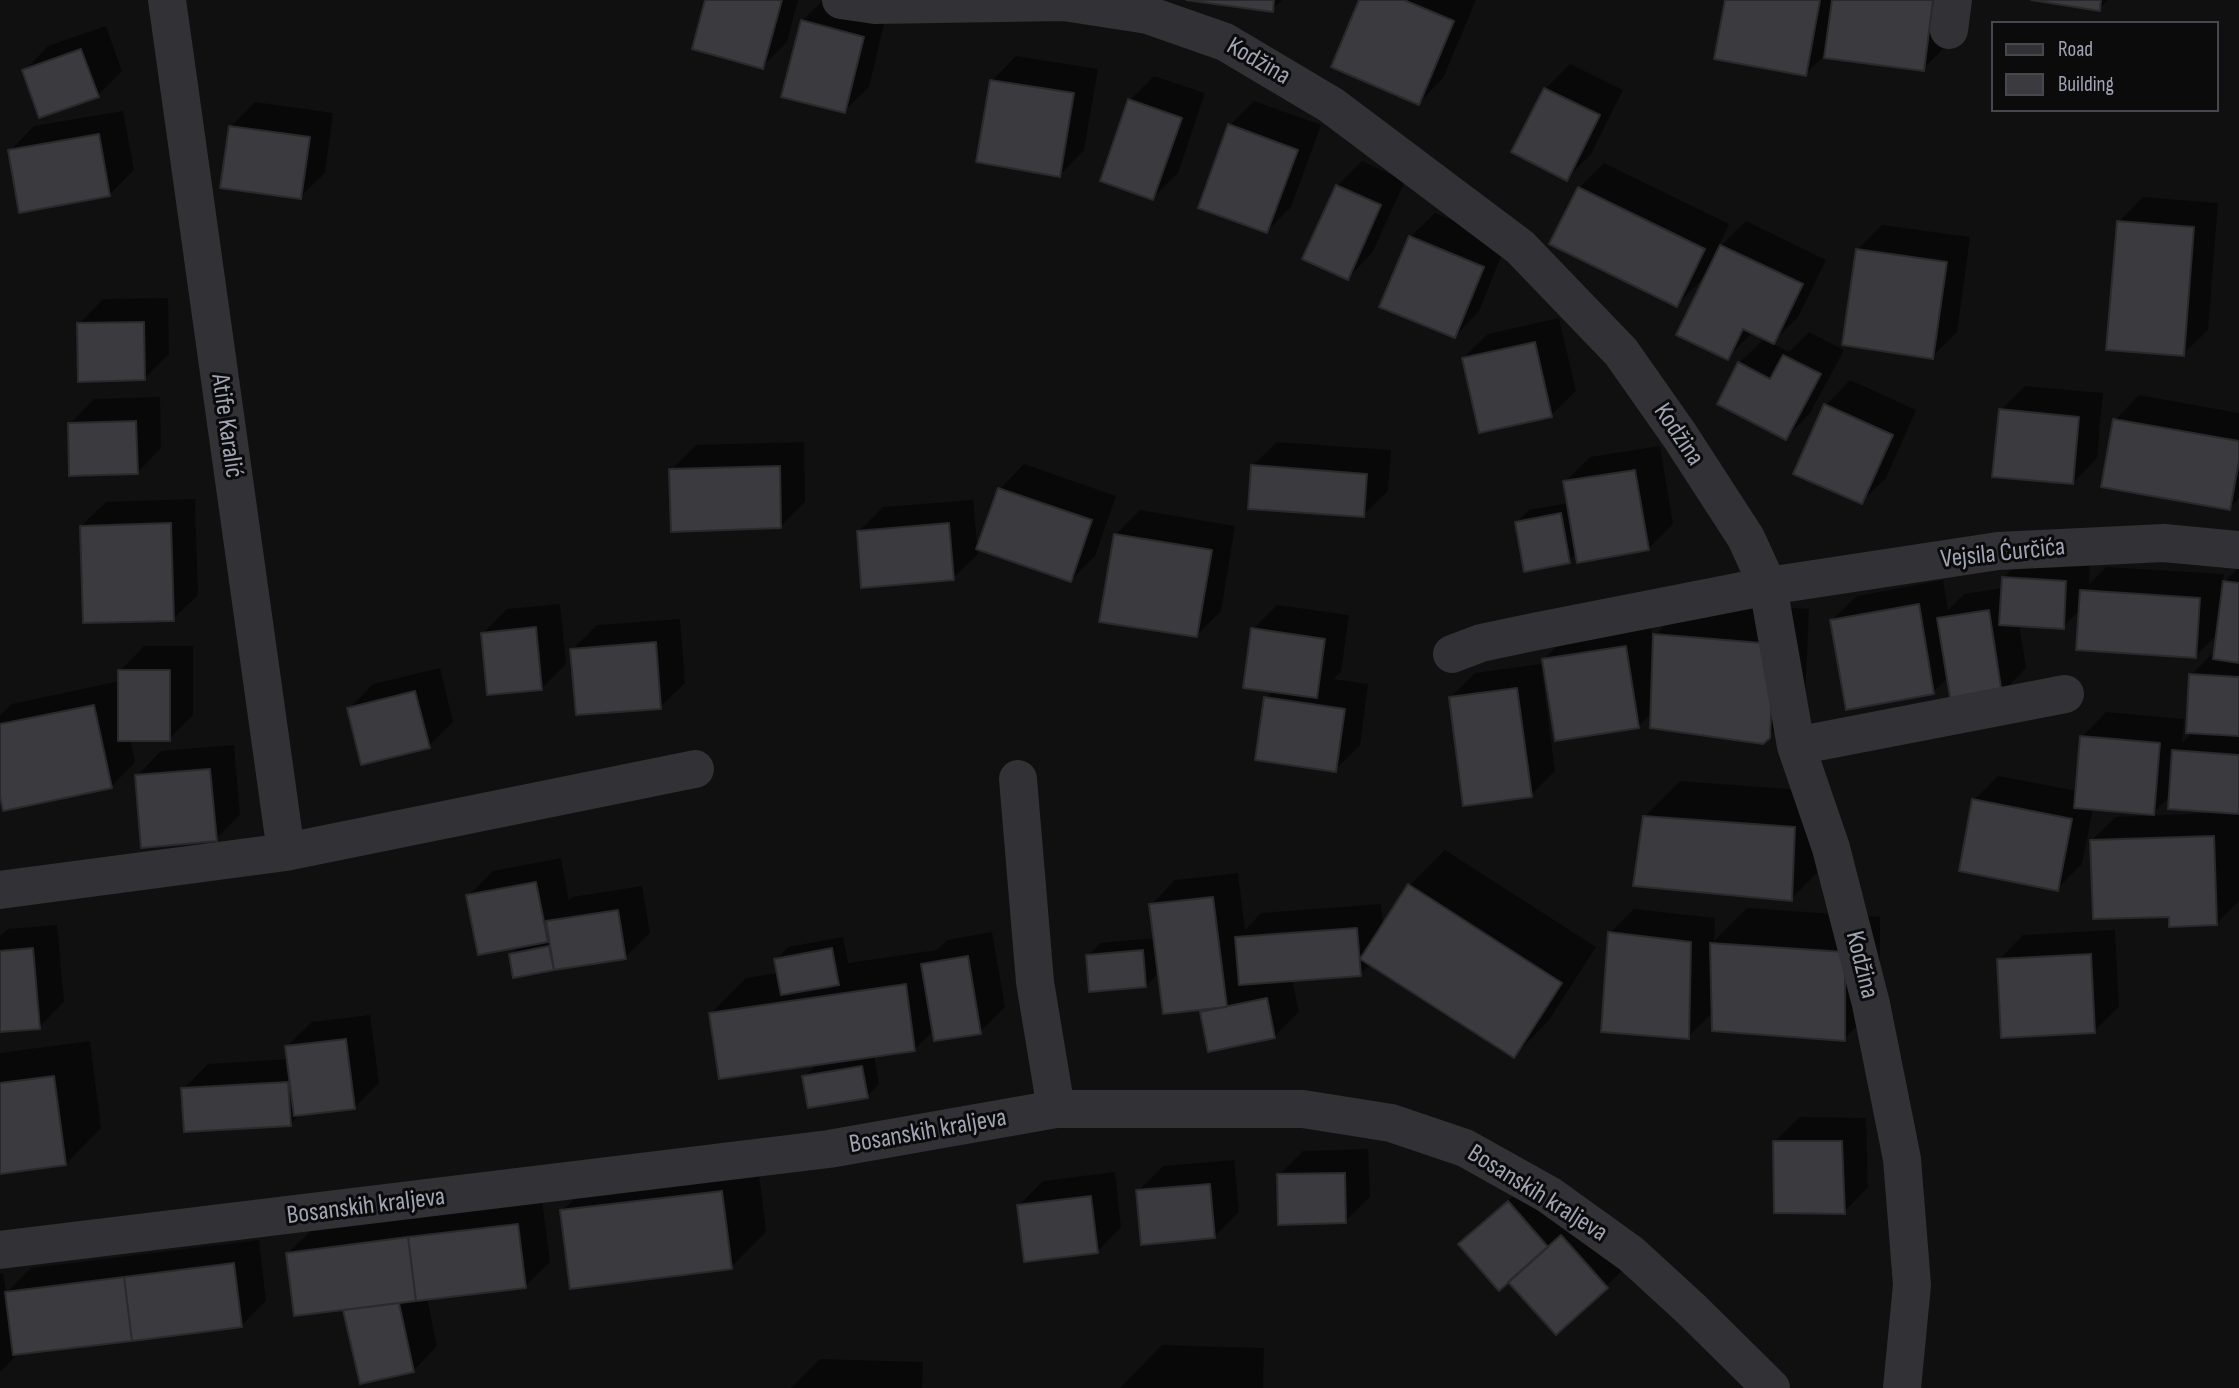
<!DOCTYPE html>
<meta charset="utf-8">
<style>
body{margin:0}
#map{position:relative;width:2239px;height:1388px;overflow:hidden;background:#101011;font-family:"Sofia Sans Condensed",sans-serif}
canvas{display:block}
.legend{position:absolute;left:1991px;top:21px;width:228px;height:91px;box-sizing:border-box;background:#0b0b0c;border:2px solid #47484f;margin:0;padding:9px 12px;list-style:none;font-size:21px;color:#a0a4b3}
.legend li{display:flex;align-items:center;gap:14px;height:35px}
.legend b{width:35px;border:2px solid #47484f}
</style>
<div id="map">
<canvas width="2239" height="1388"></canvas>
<ul class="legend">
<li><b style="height:9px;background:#313136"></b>Road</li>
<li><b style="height:19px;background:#3a3a3f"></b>Building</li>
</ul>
</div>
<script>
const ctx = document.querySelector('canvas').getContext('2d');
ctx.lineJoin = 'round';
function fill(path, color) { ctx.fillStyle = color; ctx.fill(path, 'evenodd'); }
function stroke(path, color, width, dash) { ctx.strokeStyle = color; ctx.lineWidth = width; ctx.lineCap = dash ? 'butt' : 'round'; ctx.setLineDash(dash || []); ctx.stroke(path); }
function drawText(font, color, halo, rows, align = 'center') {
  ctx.font = font + ' "Sofia Sans Condensed",sans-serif'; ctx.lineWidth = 6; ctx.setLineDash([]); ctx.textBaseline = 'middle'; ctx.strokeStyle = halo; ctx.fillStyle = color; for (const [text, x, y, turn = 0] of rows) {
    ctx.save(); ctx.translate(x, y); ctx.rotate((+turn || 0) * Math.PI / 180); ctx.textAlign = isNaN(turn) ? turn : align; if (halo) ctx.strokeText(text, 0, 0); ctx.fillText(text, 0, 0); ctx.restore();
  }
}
fill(new Path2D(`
 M 707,0 L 798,0 L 787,42 L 762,67 Z
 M 823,0 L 887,12 L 869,87 L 844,111 L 802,21 Z
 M 1187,0 L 1282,0 L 1272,10 Z
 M 1361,0 L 1476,0 L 1443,78 L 1419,103 Z
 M 1727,0 L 1954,0 L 1948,44 L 1923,69 L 1827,53 L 1805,74 Z
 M 2042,0 L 2108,0 L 2099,9 Z
 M 106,26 L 122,71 L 98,95 L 24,71 L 48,46 Z
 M 1016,56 L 1098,69 L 1084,150 L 1060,175 L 992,81 Z
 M 1570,64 L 1623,90 L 1591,154 L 1567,179 L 1514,152 L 1545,89 Z
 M 1154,76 L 1205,93 L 1178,173 L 1153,198 L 1130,100 Z
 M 1254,101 L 1321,125 L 1291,207 L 1267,231 L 1230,125 Z
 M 255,102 L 333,113 L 325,173 L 300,197 L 230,127 Z
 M 123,111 L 134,170 L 110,194 L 10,151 L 34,126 Z
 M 1362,161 L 1405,181 L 1372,253 L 1348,278 L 1337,186 Z
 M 1604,163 L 1729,224 L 1717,250 L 1746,221 L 1826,260 L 1798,317 L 1772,343 L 1789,352 L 1809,332 L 1844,350 L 1810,413 L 1786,438 L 1739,363 L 1765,338 L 1752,333 L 1727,358 L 1706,275 L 1677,305 L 1552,243 L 1579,188 Z
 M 2143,197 L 2218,203 L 2208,330 L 2183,354 L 2119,222 Z
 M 1435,213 L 1507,242 L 1479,311 L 1455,336 L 1410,237 Z
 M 1882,225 L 1970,237 L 1957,332 L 1932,357 L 1857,250 Z
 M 168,298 L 169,354 L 144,379 L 79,324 L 103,299 Z
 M 1559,318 L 1576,391 L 1551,415 L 1463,358 L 1488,334 Z
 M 1850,380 L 1916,410 L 1886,478 L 1861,502 L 1826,405 Z
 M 2025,386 L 2103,393 L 2097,458 L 2073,483 L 2001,410 Z
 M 2139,395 L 2239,413 L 2239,498 L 2229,508 L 2115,420 Z
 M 160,397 L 161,448 L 137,473 L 70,424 L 94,399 Z
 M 804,442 L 805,502 L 780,527 L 671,470 L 696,445 Z
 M 1277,442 L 1391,450 L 1388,491 L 1363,515 L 1252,466 Z
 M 1660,446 L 1673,524 L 1648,549 L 1577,553 L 1569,562 L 1517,522 L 1529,510 L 1569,503 L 1565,482 L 1590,457 Z
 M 1024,464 L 1116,496 L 1095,556 L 1071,580 L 1000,489 Z
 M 195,499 L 198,595 L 173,619 L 81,526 L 106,502 Z
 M 973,500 L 978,554 L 953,578 L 859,531 L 883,507 Z
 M 1140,510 L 1235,526 L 1221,611 L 1197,635 L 1115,535 Z
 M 2028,553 L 2090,557 L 2089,584 L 2106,567 L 2224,574 L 2223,583 L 2239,567 L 2239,901 L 2216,924 L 2171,915 L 2091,841 L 2116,817 L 2209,813 L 2209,810 L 2170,796 L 2152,814 L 2093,808 L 2082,864 L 2057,889 L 1974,800 L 1998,776 L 2077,791 L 2082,737 L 2106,712 L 2184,719 L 2182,743 L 2193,732 L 2191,675 L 2216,650 L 2218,634 L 2195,656 L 2081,609 L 2063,627 L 2019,624 L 2026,668 L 2002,693 L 1949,677 L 1933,692 L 1832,620 L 1857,596 L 1943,580 L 1948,610 L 1964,594 L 2003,588 L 2003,578 Z
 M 1690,600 L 1809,609 L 1805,700 L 1763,742 L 1652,712 L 1638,727 L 1544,659 L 1568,635 L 1650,622 L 1652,638 Z
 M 560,604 L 566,664 L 542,688 L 483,633 L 507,609 Z
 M 1277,605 L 1349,615 L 1341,672 L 1333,679 L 1368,684 L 1360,745 L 1335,770 L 1266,698 L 1274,690 L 1253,629 Z
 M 680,619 L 685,683 L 660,707 L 572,650 L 597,625 Z
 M 144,646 L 193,646 L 193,715 L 169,739 L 130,739 L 135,762 L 111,787 L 0,788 L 0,715 L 12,704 L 120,681 L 120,671 Z
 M 1541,664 L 1555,771 L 1531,795 L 1451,697 L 1475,673 Z
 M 440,668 L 453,722 L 429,746 L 349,709 L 373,684 Z
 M 234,745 L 240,815 L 216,839 L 137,776 L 161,751 Z
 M 1680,781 L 1830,792 L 1826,864 L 1791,899 L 1644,817 Z
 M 1445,850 L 1596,947 L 1549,1020 L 1514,1056 L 1371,964 L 1360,974 L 1292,980 L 1299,1012 L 1274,1037 L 1202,1013 L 1206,1009 L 1159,972 L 1146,986 L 1088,956 L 1100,943 L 1155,938 L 1151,905 L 1175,880 L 1238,873 L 1245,930 L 1261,913 L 1381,904 L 1383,926 L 1409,886 Z
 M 561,858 L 569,901 L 572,897 L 642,886 L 650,933 L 625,957 L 552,969 L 511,955 L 520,946 L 468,896 L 493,871 Z
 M 1747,908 L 1880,917 L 1880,1003 L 1844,1039 L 1713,1012 L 1688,1037 L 1610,933 L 1634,909 L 1715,918 L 1714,941 Z
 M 57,925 L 64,1002 L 39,1027 L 0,1030 L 0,936 L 8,929 Z
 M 2115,930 L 2119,1007 L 2094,1031 L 1999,960 L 2023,935 Z
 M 992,932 L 1005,1007 L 980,1032 L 934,1030 L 915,1049 L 874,1055 L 879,1084 L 867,1096 L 804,1077 L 818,1063 L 711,1013 L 746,978 L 778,973 L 776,960 L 788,947 L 843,937 L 848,963 L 937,950 L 947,940 Z
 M 370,1015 L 379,1083 L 354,1108 L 300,1114 L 290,1124 L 183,1089 L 208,1064 L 289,1059 L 287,1046 L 312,1022 Z
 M 90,1041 L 101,1128 L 66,1164 L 0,1173 L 0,1053 Z
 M 1800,1117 L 1866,1118 L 1868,1187 L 1844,1212 L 1775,1141 Z
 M 1368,1149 L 1370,1197 L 1345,1221 L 1279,1175 L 1303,1151 Z
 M 757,1156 L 766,1232 L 731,1267 L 562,1211 L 598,1175 Z
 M 1234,1160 L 1239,1212 L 1214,1237 L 1138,1191 L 1163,1166 Z
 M 1115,1172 L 1121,1227 L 1097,1252 L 1019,1205 L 1043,1181 Z
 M 1533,1178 L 1632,1262 L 1556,1333 L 1508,1280 L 1460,1244 Z
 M 542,1200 L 550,1262 L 525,1286 L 427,1298 L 437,1346 L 413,1371 L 361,1382 L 345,1308 L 288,1253 L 313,1229 Z
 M 259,1240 L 266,1301 L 241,1326 L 15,1353 L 15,1357 L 0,1372 L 0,1274 L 3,1273 L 6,1293 L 31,1268 Z
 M 1162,1345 L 1264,1348 L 1263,1388 L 1120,1388 Z
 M 820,1359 L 923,1362 L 922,1388 L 791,1388 Z`), '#0007');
const building = new Path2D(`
 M 705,0 L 782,0 L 763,69 L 692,49 Z
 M 1186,0 L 1274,0 L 1273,12 Z
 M 1359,0 L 1404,0 L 1454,21 L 1419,105 L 1331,67 Z
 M 1725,0 L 1820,0 L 1806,76 L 1714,59 Z
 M 1832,0 L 1933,0 L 1924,71 L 1824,58 Z
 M 2031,0 L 2101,0 L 2100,11 Z
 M 801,20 L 864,37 L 845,113 L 781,97 Z
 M 81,49 L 99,97 L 39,118 L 22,70 Z
 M 990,80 L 1074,93 L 1060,177 L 976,162 Z
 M 1544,88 L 1600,115 L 1567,181 L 1511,152 Z
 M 1128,99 L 1182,118 L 1153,200 L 1100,181 Z
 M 1228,124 L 1298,150 L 1267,233 L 1198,208 Z
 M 229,126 L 310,137 L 301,199 L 220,188 Z
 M 99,134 L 110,196 L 19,213 L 8,150 Z
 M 1336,185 L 1381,205 L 1348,280 L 1302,259 Z
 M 1578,187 L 1705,249 L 1677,307 L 1549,244 Z
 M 2117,221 L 2194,227 L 2184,356 L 2106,350 Z
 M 1409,236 L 1484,267 L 1455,338 L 1379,307 Z
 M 1720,245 L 1803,284 L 1774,344 L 1743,329 L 1728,360 L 1676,335 Z
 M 1856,249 L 1947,262 L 1933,359 L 1842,345 Z
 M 144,322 L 145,380 L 78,382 L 77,323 Z
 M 1535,342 L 1552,417 L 1479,433 L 1462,358 Z
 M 1783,355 L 1821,374 L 1786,440 L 1717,404 L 1738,362 L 1770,379 Z
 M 1824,404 L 1893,435 L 1862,504 L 1793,474 Z
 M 1999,409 L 2079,417 L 2073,484 L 1992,477 Z
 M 2113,419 L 2239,441 L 2239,461 L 2230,510 L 2101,487 Z
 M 136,421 L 138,474 L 69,476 L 68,423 Z
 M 1251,465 L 1367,474 L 1364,517 L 1248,509 Z
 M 780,466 L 781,528 L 671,532 L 669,469 Z
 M 1635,470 L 1649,550 L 1577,563 L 1563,481 Z
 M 998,488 L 1092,520 L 1071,582 L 976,549 Z
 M 1561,513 L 1570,563 L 1524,572 L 1515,522 Z
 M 171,523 L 174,621 L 83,623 L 80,526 Z
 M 949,523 L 954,580 L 861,588 L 857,531 Z
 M 1114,534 L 1212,550 L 1197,637 L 1099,622 Z
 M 2002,577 L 2066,581 L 2064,629 L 1999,625 Z
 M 2223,581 L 2239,583 L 2239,663 L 2213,659 Z
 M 2080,590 L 2200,598 L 2196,658 L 2076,650 Z
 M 1919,604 L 1934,694 L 1846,710 L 1830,620 Z
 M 1989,610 L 2002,694 L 1951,703 L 1937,618 Z
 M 536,627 L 542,690 L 487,695 L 481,633 Z
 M 1251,628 L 1325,639 L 1317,698 L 1243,688 Z
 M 1653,634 L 1774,644 L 1770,738 L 1763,744 L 1650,728 Z
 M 656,642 L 661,709 L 576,715 L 570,649 Z
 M 1626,646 L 1639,728 L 1555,741 L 1542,659 Z
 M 118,670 L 170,670 L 170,741 L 118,741 Z
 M 2189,674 L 2239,677 L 2239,736 L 2186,733 Z
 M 1517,688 L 1532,797 L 1463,806 L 1449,697 Z
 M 415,691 L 430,748 L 361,765 L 347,708 Z
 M 1264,697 L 1345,709 L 1336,772 L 1255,760 Z
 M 94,705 L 112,788 L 3,811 L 0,796 L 0,724 Z
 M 2080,736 L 2160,743 L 2154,815 L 2074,808 Z
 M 2172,750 L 2239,755 L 2239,814 L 2168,809 Z
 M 210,769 L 217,841 L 141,848 L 135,775 Z
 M 1972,799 L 2072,819 L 2058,891 L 1959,871 Z
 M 1643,816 L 1795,827 L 1792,901 L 1633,886 Z
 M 2214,836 L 2217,925 L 2169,927 L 2169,917 L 2093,919 L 2090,840 Z
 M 536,882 L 548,942 L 478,955 L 466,895 Z
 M 1408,884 L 1562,983 L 1514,1058 L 1360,959 Z
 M 1213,897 L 1227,1007 L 1163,1014 L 1149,904 Z
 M 618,910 L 626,959 L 554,970 L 546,921 Z
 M 1357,928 L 1361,976 L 1239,985 L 1235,937 Z
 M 1608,932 L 1691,942 L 1689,1039 L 1601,1032 Z
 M 1710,943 L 1845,952 L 1845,1041 L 1712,1031 Z
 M 549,946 L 554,970 L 513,978 L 509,954 Z
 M 33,948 L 40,1029 L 0,1032 L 0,951 Z
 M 832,948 L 839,985 L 781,995 L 774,959 Z
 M 1143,950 L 1146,987 L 1089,992 L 1086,955 Z
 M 2091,954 L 2095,1033 L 2001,1038 L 1997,959 Z
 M 968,956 L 981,1034 L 934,1041 L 921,964 Z
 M 906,984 L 915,1051 L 719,1079 L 709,1013 Z
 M 1267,998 L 1275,1038 L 1208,1052 L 1200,1012 Z
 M 346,1039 L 355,1109 L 294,1116 L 285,1046 Z
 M 862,1066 L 868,1098 L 808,1108 L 802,1076 Z
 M 54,1076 L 66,1165 L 0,1174 L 0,1083 Z
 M 288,1082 L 291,1126 L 184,1132 L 181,1088 Z
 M 1773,1141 L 1842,1141 L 1845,1214 L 1774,1213 Z
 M 1345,1173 L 1346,1223 L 1278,1225 L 1277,1174 Z
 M 1210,1184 L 1215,1238 L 1141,1245 L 1136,1190 Z
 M 722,1191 L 732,1269 L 570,1289 L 560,1210 Z
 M 1091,1196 L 1098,1253 L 1024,1262 L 1017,1205 Z
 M 1508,1201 L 1548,1247 L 1499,1291 L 1458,1244 Z
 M 518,1224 L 526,1288 L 416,1301 L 408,1237 Z
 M 1561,1235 L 1608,1288 L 1556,1335 L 1508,1282 Z
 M 408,1237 L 416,1301 L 294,1316 L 286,1253 Z
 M 234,1263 L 242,1327 L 132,1341 L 124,1277 Z
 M 124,1277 L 132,1341 L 13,1355 L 5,1292 Z
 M 399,1303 L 414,1372 L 360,1384 L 343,1310 Z`);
fill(building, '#3a3a3f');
stroke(building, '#2a2a2d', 2);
stroke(new Path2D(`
 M 167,0 L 286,852
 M 841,0 L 875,5 L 1064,2 L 1148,15 L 1225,42 L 1331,105 L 1520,247 L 1621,352 L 1680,436 L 1746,538 L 1768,586 L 1796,746 L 1831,848 L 1871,1004 L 1902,1159 L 1912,1285 L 1902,1388
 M 1949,30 L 1953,0
 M 1452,654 L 1481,643 L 1533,632 L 1768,586 L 1998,551 L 2164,543 L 2239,550
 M 1796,746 L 2065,694
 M 1018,779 L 1035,982 L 1056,1109
 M 0,890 L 286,852 L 695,769
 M 0,1250 L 829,1149 L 1056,1109 L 1303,1109 L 1391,1123 L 1465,1148 L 1549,1195 L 1631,1254 L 1691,1309 L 1771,1388`), '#313136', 38);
drawText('26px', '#a0a4b3', '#0b0b0c', [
 ["Kodžina",1258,62,30],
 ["Atife Karalić",226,426,82],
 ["Kodžina",1678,435,56],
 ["Vejsila Ćurčića",2003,554,-6],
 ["Kodžina",1861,965,76],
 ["Bosanskih kraljeva",928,1132,-10],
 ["Bosanskih kraljeva",1537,1194,32],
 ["Bosanskih kraljeva",366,1207,-7]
]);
</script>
